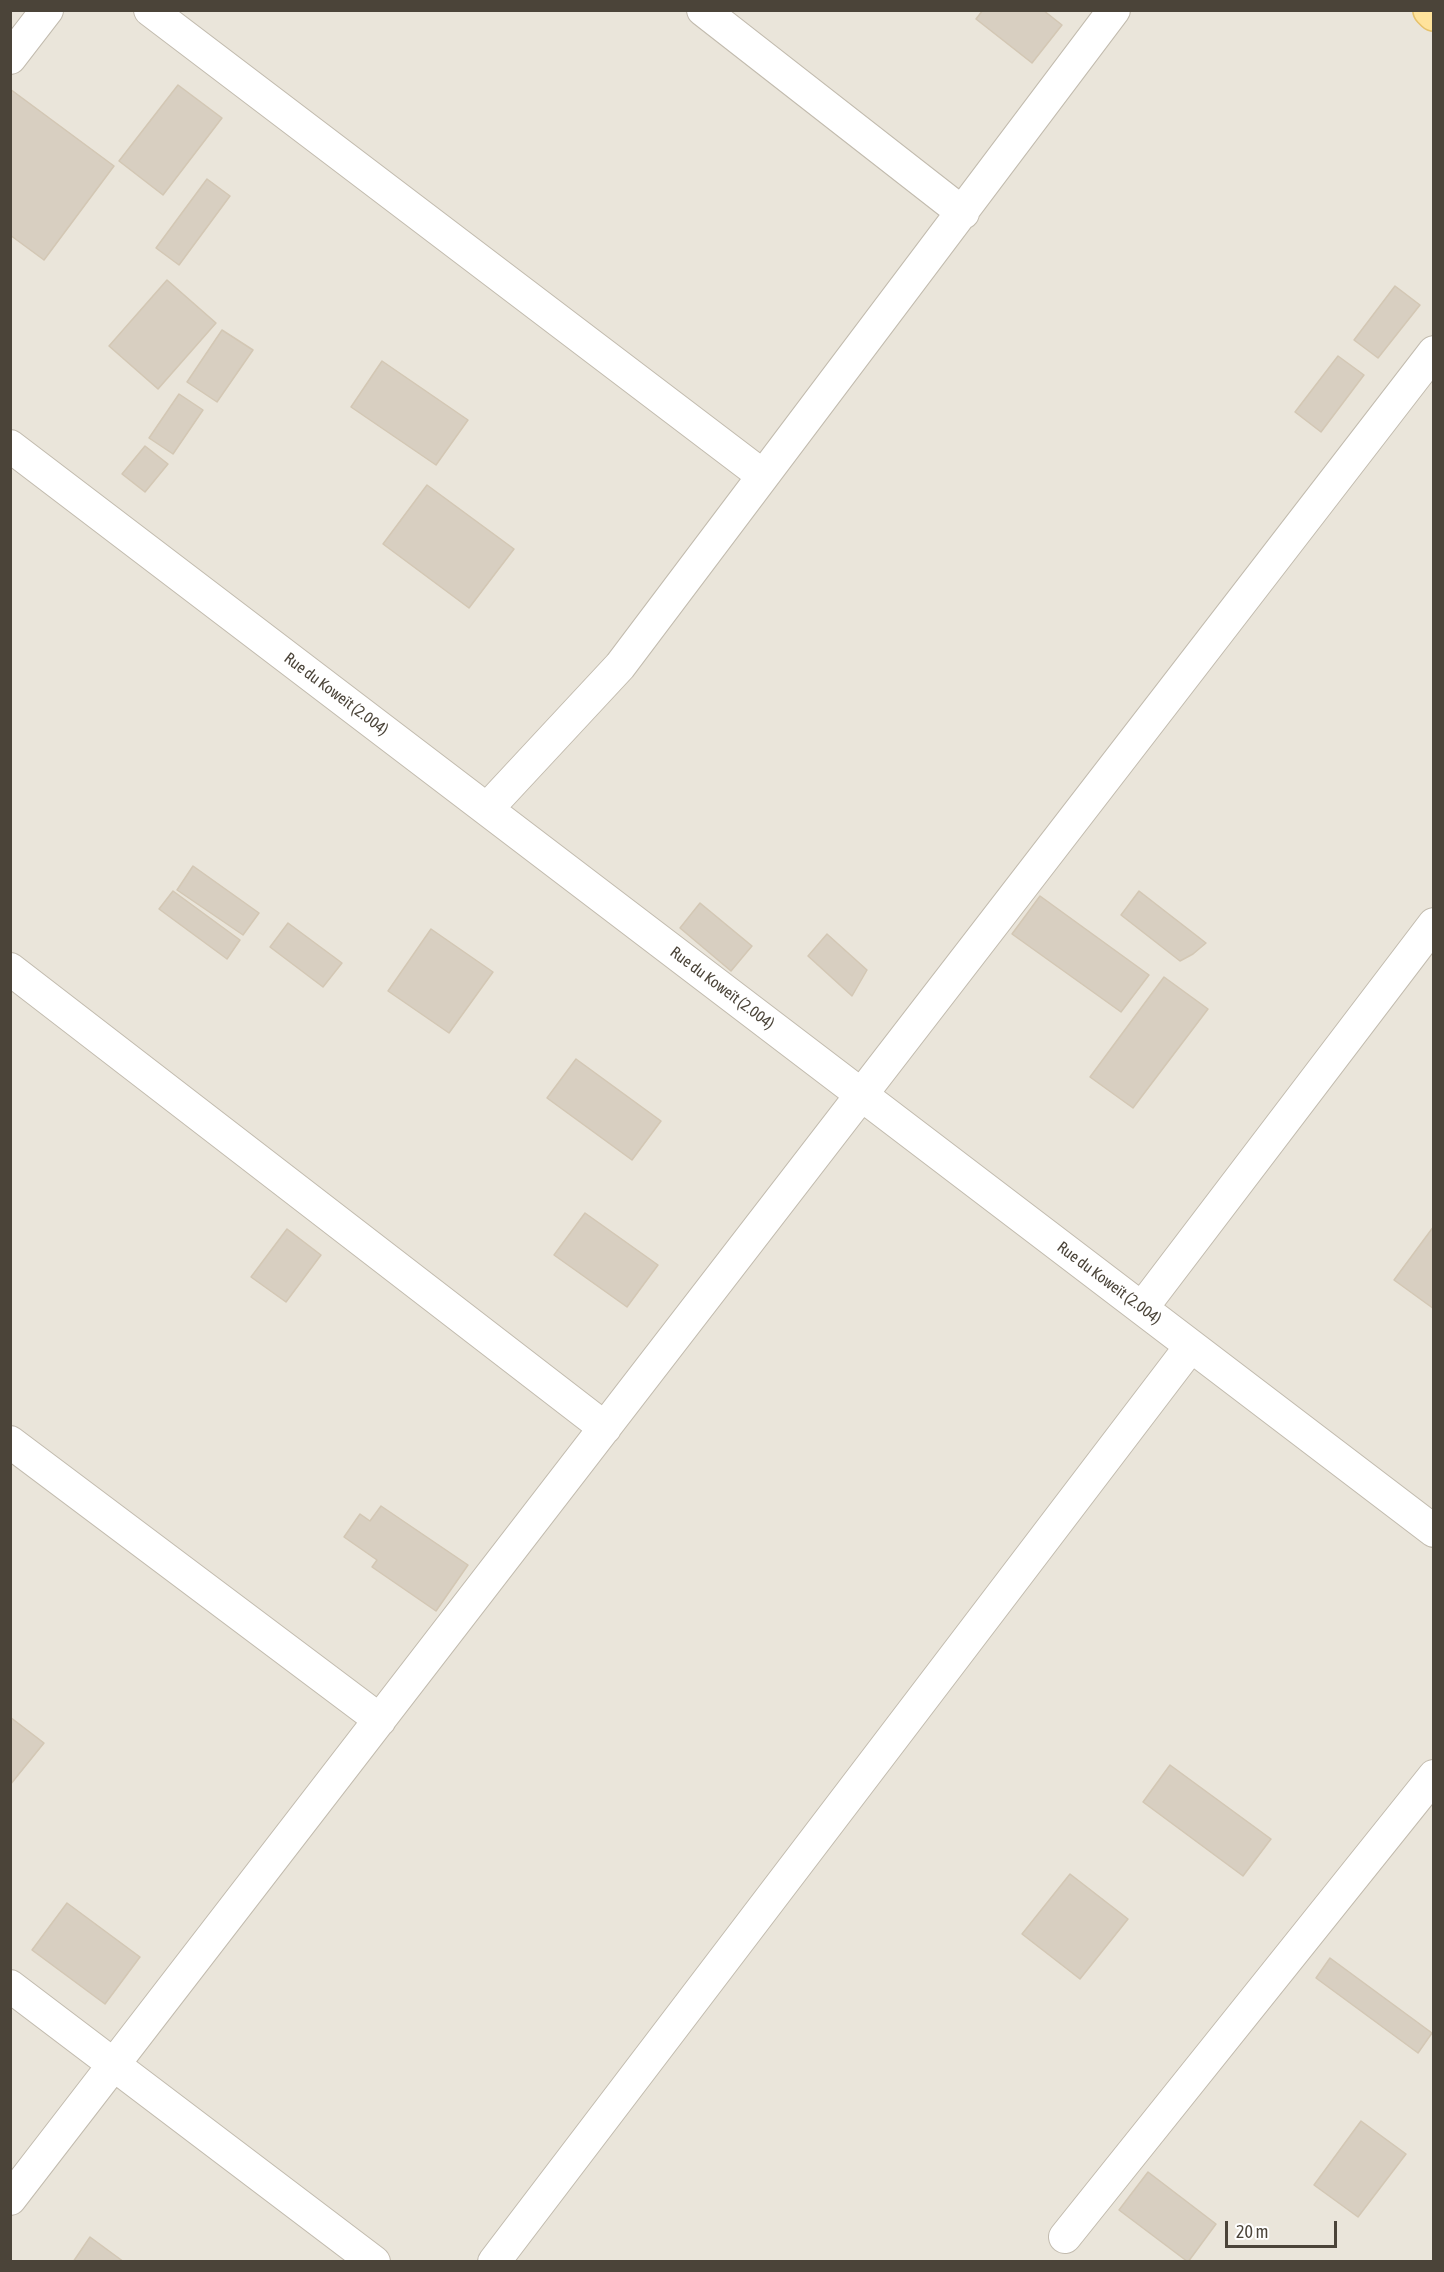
<!DOCTYPE html>
<meta charset="utf-8">
<style>
body{margin:0}
#map{position:relative;width:1444px;height:2272px;overflow:hidden;background:#f6f3ec;font-family:"Asap Condensed",sans-serif}
canvas{display:block}
.frame{position:absolute;inset:0;border:12px solid #4b4439;pointer-events:none}
.scale{position:absolute;left:1225px;top:2221px;width:112px;height:27px;box-sizing:border-box;border:3px solid #4b4439;border-top:0;padding-left:8px;font-size:18px;line-height:21px;white-space:nowrap;color:#4b4439;-webkit-text-stroke:4px #fff;paint-order:stroke}
</style>
<div id="map">
<canvas width="1444" height="2272"></canvas>
<div class="frame"></div>
<div class="scale">20 m</div>
</div>
<script>
const ctx = document.querySelector('canvas').getContext('2d');
ctx.lineJoin = 'round';
function fill(path, color) { ctx.fillStyle = color; ctx.fill(path, 'evenodd'); }
function stroke(path, color, width, dash) { ctx.strokeStyle = color; ctx.lineWidth = width; ctx.lineCap = dash ? 'butt' : 'round'; ctx.setLineDash(dash || []); ctx.stroke(path); }
function drawText(font, color, halo, rows, align = 'center') {
  ctx.font = font + ' "Asap Condensed",sans-serif'; ctx.lineWidth = 4.5; ctx.setLineDash([]); ctx.textBaseline = 'middle'; ctx.strokeStyle = halo; ctx.fillStyle = color; for (const [text, x, y, turn = 0] of rows) {
    ctx.save(); ctx.translate(x, y); ctx.rotate((+turn || 0) * Math.PI / 180); ctx.textAlign = isNaN(turn) ? turn : align; if (halo) ctx.strokeText(text, 0, 0); ctx.fillText(text, 0, 0); ctx.restore();
  }
}
fill(new Path2D(`
 M 11,11 L 1433,11 L 1433,2261 L 11,2261 Z`), '#eae5da');
const building = new Path2D(`
 M 983,10 L 1043,10 L 1062,25 L 1032,63 L 976,19 Z
 M 178,85 L 222,118 L 163,195 L 119,161 Z
 M 10,89 L 114,166 L 44,260 L 10,235 Z
 M 207,179 L 230,196 L 179,265 L 156,248 Z
 M 167,280 L 216,323 L 158,389 L 109,346 Z
 M 1395,286 L 1420,305 L 1378,358 L 1354,340 Z
 M 222,330 L 253,350 L 217,402 L 187,382 Z
 M 1338,356 L 1364,375 L 1321,432 L 1295,412 Z
 M 382,361 L 468,420 L 436,465 L 351,407 Z
 M 179,394 L 203,410 L 173,454 L 149,438 Z
 M 145,446 L 168,464 L 145,492 L 122,474 Z
 M 427,485 L 514,549 L 469,608 L 383,544 Z
 M 193,866 L 259,913 L 243,935 L 177,890 Z
 M 173,891 L 240,940 L 227,959 L 159,909 Z
 M 1139,891 L 1206,943 L 1193,954 L 1180,961 L 1121,915 Z
 M 1040,896 L 1149,975 L 1121,1012 L 1012,934 Z
 M 700,903 L 752,946 L 731,971 L 680,928 Z
 M 288,923 L 342,963 L 323,987 L 270,947 Z
 M 431,929 L 493,972 L 449,1033 L 388,991 Z
 M 827,934 L 867,970 L 852,996 L 808,956 Z
 M 1164,977 L 1208,1009 L 1133,1108 L 1090,1077 Z
 M 576,1059 L 661,1121 L 632,1160 L 547,1098 Z
 M 585,1213 L 658,1265 L 627,1307 L 554,1255 Z
 M 1434,1226 L 1434,1309 L 1394,1280 Z
 M 287,1229 L 321,1255 L 286,1302 L 251,1277 Z
 M 381,1506 L 468,1565 L 436,1611 L 372,1567 L 377,1560 L 344,1537 L 360,1514 L 370,1521 Z
 M 10,1717 L 44,1743 L 10,1785 Z
 M 1170,1765 L 1271,1839 L 1243,1876 L 1143,1802 Z
 M 1070,1874 L 1128,1919 L 1080,1979 L 1022,1934 Z
 M 67,1903 L 140,1957 L 105,2004 L 32,1950 Z
 M 1330,1958 L 1432,2033 L 1418,2053 L 1316,1978 Z
 M 1361,2121 L 1406,2154 L 1358,2217 L 1314,2185 Z
 M 1148,2172 L 1216,2224 L 1188,2262 L 1119,2210 Z
 M 90,2237 L 124,2262 L 73,2262 Z`);
fill(building, '#d8cfc1');
stroke(building, '#d3c7b4', 1.5);
const minor = new Path2D(`
 M 150,10 L 762,475
 M 703,10 L 963,213
 M 10,58 L 47,10
 M 10,446 L 1434,1531
 M 487,809 L 620,666 L 1114,10
 M 10,969 L 605,1428
 M 1142,1308 L 1434,924
 M 10,1442 L 380,1720
 M 10,1986 L 374,2262
 M 10,2199 L 1434,352
 M 1065,2237 L 1434,1776
 M 494,2262 L 1191,1346`);
const primary = new Path2D(`
 M 1430,10 L 1434,14`);
stroke(minor, '#c2bbae', 34);
stroke(primary, '#e6c16a', 36);
stroke(minor, '#fff', 32);
stroke(primary, '#ffe39c', 33);
drawText('16px', '#4b4439', '#fff', [
 ["Rue du Koweït (2.004)",336,694,37],
 ["Rue du Koweït (2.004)",722,988,37],
 ["Rue du Koweït (2.004)",1109,1283,37]
]);
</script>
